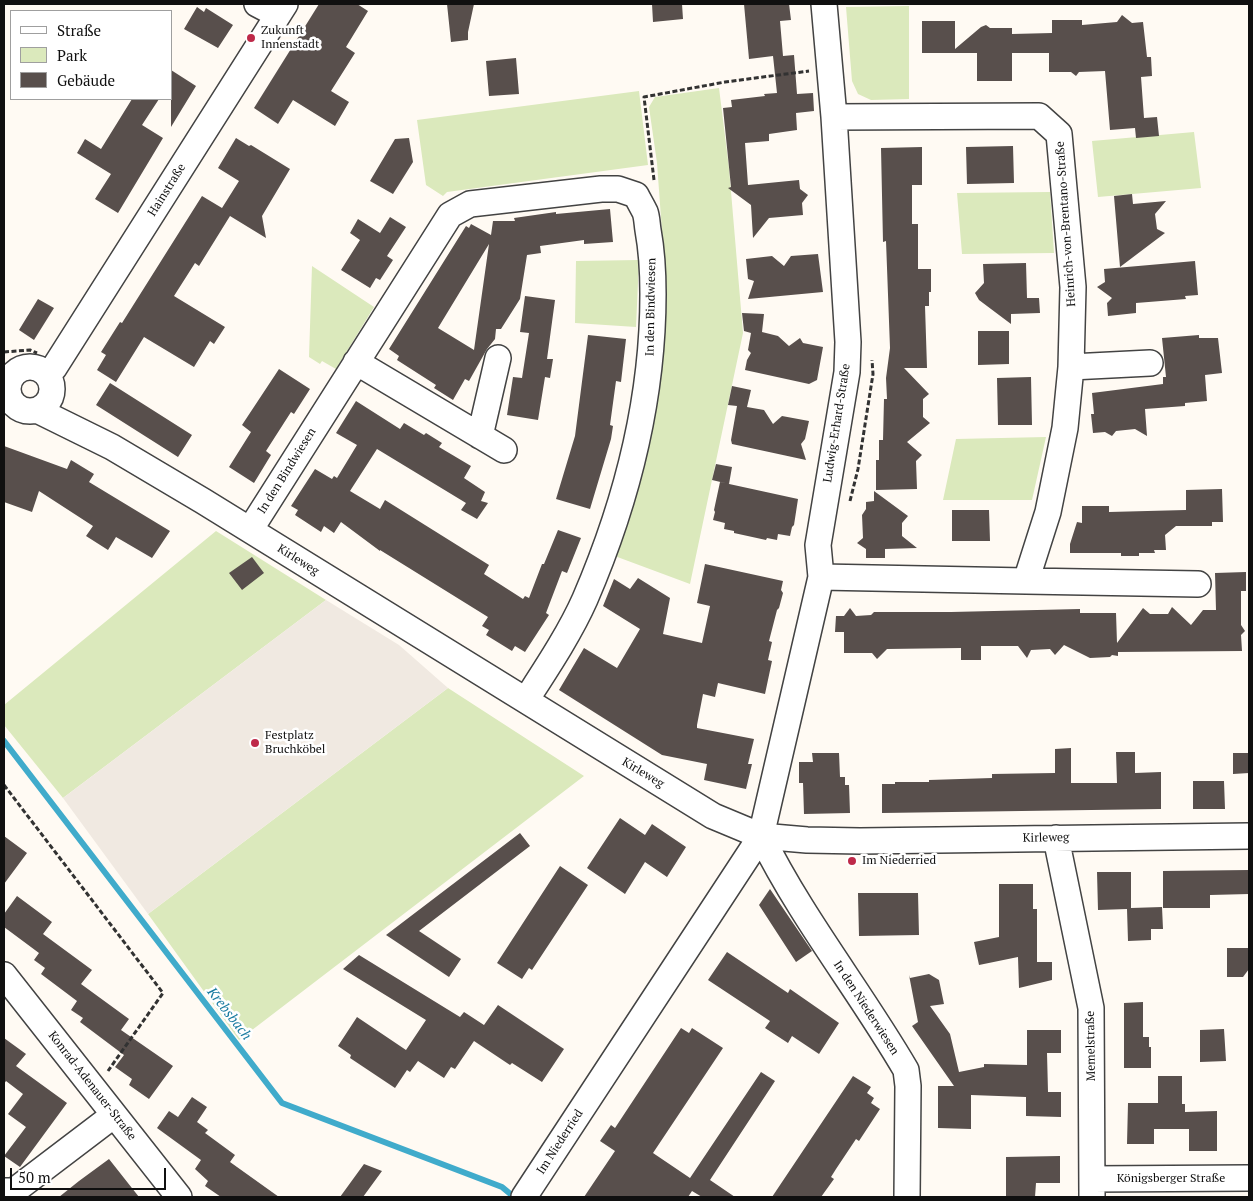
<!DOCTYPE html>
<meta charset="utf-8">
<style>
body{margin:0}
#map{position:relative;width:1253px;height:1201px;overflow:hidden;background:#fffaf3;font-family:"PT Serif",serif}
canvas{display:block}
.frame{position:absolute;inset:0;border:5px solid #101010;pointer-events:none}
.legend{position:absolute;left:10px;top:10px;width:162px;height:90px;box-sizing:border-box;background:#fff;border:1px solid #9f9f9f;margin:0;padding:6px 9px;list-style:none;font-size:15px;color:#101010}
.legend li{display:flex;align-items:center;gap:10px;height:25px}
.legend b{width:25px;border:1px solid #9f9f9f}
.scale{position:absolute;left:10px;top:1168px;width:156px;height:22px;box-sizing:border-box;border:2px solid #101010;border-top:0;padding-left:6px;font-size:15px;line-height:18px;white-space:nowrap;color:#101010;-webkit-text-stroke:4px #fff;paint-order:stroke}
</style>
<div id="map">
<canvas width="1253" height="1201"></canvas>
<div class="frame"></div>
<ul class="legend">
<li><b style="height:6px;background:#fff"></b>Straße</li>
<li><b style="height:14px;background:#dbe9bc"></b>Park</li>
<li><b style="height:14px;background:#584f4c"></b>Gebäude</li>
</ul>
<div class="scale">50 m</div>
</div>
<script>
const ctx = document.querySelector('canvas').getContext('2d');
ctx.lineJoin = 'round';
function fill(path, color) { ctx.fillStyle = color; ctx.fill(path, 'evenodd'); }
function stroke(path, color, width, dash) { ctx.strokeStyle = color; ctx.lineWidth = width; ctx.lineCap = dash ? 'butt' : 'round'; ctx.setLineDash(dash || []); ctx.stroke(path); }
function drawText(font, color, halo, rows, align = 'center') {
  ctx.font = font + ' "PT Serif",serif'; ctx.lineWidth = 5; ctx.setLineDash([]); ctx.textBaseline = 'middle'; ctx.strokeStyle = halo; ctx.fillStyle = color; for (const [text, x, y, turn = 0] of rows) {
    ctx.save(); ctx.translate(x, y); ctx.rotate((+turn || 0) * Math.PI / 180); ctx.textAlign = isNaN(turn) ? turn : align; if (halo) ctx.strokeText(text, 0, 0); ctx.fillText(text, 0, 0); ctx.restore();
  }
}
fill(new Path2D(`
 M 909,6 L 909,99 L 871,100 L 858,94 L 852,81 L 846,7 Z
 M 719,88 L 729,168 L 743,333 L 690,584 L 612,555 L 664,259 L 657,163 L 649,107 L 655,97 Z
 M 639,91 L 648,165 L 447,192 L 443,196 L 426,185 L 417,120 Z
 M 1194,132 L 1201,188 L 1098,197 L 1092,141 Z
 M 1050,192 L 1054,253 L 962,254 L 957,193 Z
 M 639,260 L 636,327 L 575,323 L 576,261 Z
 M 312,266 L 374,307 L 336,369 L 322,361 L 320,364 L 309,357 Z
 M 1046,437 L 1032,500 L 943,500 L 956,439 Z
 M 216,531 L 326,600 L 63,798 L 4,725 L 4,705 Z
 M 448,688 L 584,776 L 239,1040 L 148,914 Z`), '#dbe9bc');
fill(new Path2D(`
 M 326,600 L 399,645 L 448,688 L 148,914 L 63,798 Z`), '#f0e9e1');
stroke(new Path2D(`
 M 4,741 L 282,1103 L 502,1187 L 514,1197`), '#40abcb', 6);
fill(new Path2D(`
 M 319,4 L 357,4 L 368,11 L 346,47 L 355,53 L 331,91 L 349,102 L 335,126 L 293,100 L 278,124 L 254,108 Z
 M 447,4 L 474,4 L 468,32 L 468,40 L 451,42 Z
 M 652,4 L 682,4 L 683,19 L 653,22 Z
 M 744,4 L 789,4 L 791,20 L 780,21 L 783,56 L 794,55 L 797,94 L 813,93 L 814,111 L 796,113 L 797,130 L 769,134 L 769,141 L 745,143 L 748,185 L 799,180 L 800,189 L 808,195 L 802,203 L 803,215 L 769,218 L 753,238 L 751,205 L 728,188 L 731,187 L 723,108 L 732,107 L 731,100 L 765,96 L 764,94 L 777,93 L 773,56 L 749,59 Z
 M 197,7 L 204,12 L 206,8 L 233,25 L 218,48 L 184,29 Z
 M 1122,15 L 1132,23 L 1143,22 L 1147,57 L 1151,57 L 1152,76 L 1141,77 L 1144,118 L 1157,117 L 1159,136 L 1136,138 L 1135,128 L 1110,130 L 1105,71 L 1079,72 L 1076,76 L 1071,72 L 1049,72 L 1049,53 L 1012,53 L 1012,81 L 977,81 L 977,53 L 922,53 L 922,21 L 955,21 L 955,49 L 981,27 L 986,25 L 990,28 L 1012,28 L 1012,34 L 1052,33 L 1052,20 L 1082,20 L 1082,25 L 1117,22 Z
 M 516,58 L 519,94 L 489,96 L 486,61 Z
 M 171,70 L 196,86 L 171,127 Z
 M 132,99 L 159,99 L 142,125 L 163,138 L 118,213 L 95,199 L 111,174 L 77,153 L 85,139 L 101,149 Z
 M 236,138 L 249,146 L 251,145 L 290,169 L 262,216 L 266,238 L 230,216 L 199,266 L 195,263 L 174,296 L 225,327 L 214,344 L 210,341 L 194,367 L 144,337 L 116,382 L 97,370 L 106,355 L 101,352 L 120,322 L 122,323 L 202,196 L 222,208 L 239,181 L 218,168 Z
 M 409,138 L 413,162 L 393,194 L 370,181 L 395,139 Z
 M 1013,146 L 1014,183 L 967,184 L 966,147 Z
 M 922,147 L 922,185 L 912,185 L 912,224 L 918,224 L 918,269 L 931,269 L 931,292 L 929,292 L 929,306 L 925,306 L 927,368 L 904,368 L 929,394 L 923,399 L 923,417 L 930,423 L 907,442 L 922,455 L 916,461 L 917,489 L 876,490 L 876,460 L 879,460 L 879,440 L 883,440 L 884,399 L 887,399 L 886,378 L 890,348 L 886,241 L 883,242 L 881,148 Z
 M 1132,194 L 1133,204 L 1166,201 L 1155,214 L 1157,229 L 1165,233 L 1120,267 L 1114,196 Z
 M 610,209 L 613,242 L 584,244 L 584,240 L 540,246 L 541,253 L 527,255 L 520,299 L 501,329 L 496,329 L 495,339 L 487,349 L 469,381 L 465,379 L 453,400 L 434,388 L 436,385 L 397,360 L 399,356 L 389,349 L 466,226 L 469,228 L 471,224 L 491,235 L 493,221 L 515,221 L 514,218 L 556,212 L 556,214 ZM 489,244 L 474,350 L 438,328 Z
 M 390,217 L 406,227 L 387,256 L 393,260 L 380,280 L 376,278 L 370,288 L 341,270 L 360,240 L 350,233 L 358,219 L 380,233 Z
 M 818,254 L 823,292 L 748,299 L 754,281 L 748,279 L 746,259 L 772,256 L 784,266 L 791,256 Z
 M 1195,261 L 1198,295 L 1185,296 L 1186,299 L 1136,303 L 1136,313 L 1108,316 L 1107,303 L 1112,298 L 1097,287 L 1105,282 L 1104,269 Z
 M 1026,263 L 1027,298 L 1039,298 L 1040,313 L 1011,314 L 1011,324 L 979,300 L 975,293 L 984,283 L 983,264 Z
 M 525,296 L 555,300 L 547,359 L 553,359 L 550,378 L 545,377 L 538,420 L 507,415 L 513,377 L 522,378 L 529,333 L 520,332 Z
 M 38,299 L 54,308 L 34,340 L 19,330 Z
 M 742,313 L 764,314 L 762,332 L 778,336 L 789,346 L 800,338 L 803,343 L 823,347 L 817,380 L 809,384 L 745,370 L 747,360 L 751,353 L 748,350 L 751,333 L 744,331 Z
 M 978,331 L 1009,331 L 1009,364 L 978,365 Z
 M 588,335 L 626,339 L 621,382 L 616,381 L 610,425 L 613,426 L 611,439 L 590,509 L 556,499 L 575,436 Z
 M 1199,335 L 1199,338 L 1218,338 L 1222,373 L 1205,375 L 1207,401 L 1185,403 L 1185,406 L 1145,409 L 1147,436 L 1135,429 L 1116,431 L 1112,436 L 1105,432 L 1093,433 L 1091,414 L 1094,414 L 1092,393 L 1163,384 L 1163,377 L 1166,377 L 1162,338 Z
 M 279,369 L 310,389 L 294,414 L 291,412 L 266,451 L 271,455 L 254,483 L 229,467 L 251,432 L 242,425 Z
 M 1031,377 L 1032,425 L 998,425 L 997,378 Z
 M 110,383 L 192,435 L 178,457 L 96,405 Z
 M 732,386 L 751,390 L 747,407 L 764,410 L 773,424 L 782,416 L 809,421 L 805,439 L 801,444 L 806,460 L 732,444 L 731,440 L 737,406 L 728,405 Z
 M 356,401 L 400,429 L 404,423 L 424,435 L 426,433 L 442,443 L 439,447 L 471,466 L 464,478 L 485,492 L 481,501 L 488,503 L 477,519 L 461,510 L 466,503 L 377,449 L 350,491 L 380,509 L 385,500 L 489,565 L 484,574 L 523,599 L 525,596 L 529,598 L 542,564 L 544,564 L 558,530 L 581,538 L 567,573 L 562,571 L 546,613 L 549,615 L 525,652 L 515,646 L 512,651 L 486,635 L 489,630 L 482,626 L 488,617 L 380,550 L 380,551 L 341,522 L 334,533 L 324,526 L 321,532 L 295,515 L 298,510 L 291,506 L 315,469 L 332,479 L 334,476 L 337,478 L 357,445 L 336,433 Z
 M 4,446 L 67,469 L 71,460 L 94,474 L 89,482 L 170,531 L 152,558 L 116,537 L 108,550 L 86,536 L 93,526 L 39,491 L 32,512 L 4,502 Z
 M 716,464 L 732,467 L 729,484 L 712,480 Z
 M 720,482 L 798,499 L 794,525 L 792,527 L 790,536 L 778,534 L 777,540 L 767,538 L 766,540 L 734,533 L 734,531 L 724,529 L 725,523 L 713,520 L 715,512 L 714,510 Z
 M 1222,489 L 1223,522 L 1212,522 L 1212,526 L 1176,526 L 1165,535 L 1166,550 L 1154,550 L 1155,553 L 1139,553 L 1139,556 L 1121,556 L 1121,553 L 1070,553 L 1070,544 L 1077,522 L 1082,523 L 1082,506 L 1109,506 L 1109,512 L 1186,510 L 1186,490 Z
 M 874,491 L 908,516 L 902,523 L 902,536 L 917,548 L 885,549 L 885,558 L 866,558 L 866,549 L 857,543 L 863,538 L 862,515 L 866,509 L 866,502 L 874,501 Z
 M 952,510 L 989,510 L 990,541 L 952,541 Z
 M 252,557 L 264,573 L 242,590 L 229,573 Z
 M 705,564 L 783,581 L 781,590 L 783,593 L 779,608 L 777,610 L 769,641 L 772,642 L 768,660 L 772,661 L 765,694 L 718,683 L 715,697 L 703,694 L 697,725 L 697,728 L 754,739 L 748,764 L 752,764 L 746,789 L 704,780 L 707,764 L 662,755 L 559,690 L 584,648 L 617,668 L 640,629 L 603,606 L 614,579 L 630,589 L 638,578 L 670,598 L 663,634 L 702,643 L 710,606 L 697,603 Z
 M 1246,572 L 1246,591 L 1241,591 L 1241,625 L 1245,631 L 1241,635 L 1242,651 L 1118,652 L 1118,656 L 1112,655 L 1110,657 L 1090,658 L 1064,645 L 1055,655 L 1050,649 L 1031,650 L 1027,658 L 1018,646 L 981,646 L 981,660 L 961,660 L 961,648 L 887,649 L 877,659 L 872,653 L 844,653 L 844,632 L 835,632 L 836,616 L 844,616 L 850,608 L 856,616 L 871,615 L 874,612 L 951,612 L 1080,609 L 1080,613 L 1116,613 L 1117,643 L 1143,608 L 1150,614 L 1168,614 L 1172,607 L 1191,625 L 1203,610 L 1216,610 L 1215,573 Z
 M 1071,748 L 1071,783 L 1117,783 L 1116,752 L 1135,752 L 1135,773 L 1161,772 L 1161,809 L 882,813 L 882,784 L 895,784 L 895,782 L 929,782 L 929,780 L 992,778 L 992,774 L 1055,773 L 1055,749 Z
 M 812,753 L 839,753 L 840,777 L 845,777 L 845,785 L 849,785 L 850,813 L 804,814 L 803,783 L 799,783 L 799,762 L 813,762 Z
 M 1233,753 L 1249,753 L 1249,773 L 1233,774 Z
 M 1193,781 L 1224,781 L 1225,809 L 1193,809 Z
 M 620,818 L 645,835 L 652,824 L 686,847 L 667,877 L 645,862 L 625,894 L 587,868 Z
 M 520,833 L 530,846 L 419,931 L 461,959 L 449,977 L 386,935 Z
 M 4,836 L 27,853 L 4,884 Z
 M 560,866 L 588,885 L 532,970 L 529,968 L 522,979 L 497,963 Z
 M 1249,870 L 1249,894 L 1210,895 L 1210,908 L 1163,908 L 1163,871 Z
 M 1097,872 L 1131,872 L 1131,908 L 1162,907 L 1163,929 L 1151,929 L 1151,940 L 1128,941 L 1127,909 L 1098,910 Z
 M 999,884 L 1033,884 L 1033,909 L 1037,909 L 1037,962 L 1052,962 L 1052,980 L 1019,988 L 1018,957 L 979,965 L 974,942 L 999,937 Z
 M 770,889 L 812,951 L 796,962 L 759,905 Z
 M 858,893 L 918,893 L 919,935 L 859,936 Z
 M 17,896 L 52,922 L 43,934 L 92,970 L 81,984 L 129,1019 L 121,1030 L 173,1066 L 149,1099 L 129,1085 L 132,1079 L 115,1067 L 124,1055 L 80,1022 L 83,1018 L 71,1010 L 77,1001 L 41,974 L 45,968 L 34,960 L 39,953 L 4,927 L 4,914 Z
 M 1227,948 L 1249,948 L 1249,969 L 1243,977 L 1227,977 Z
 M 727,952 L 788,993 L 790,989 L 839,1023 L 819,1054 L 792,1036 L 788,1043 L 765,1028 L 770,1021 L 708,980 Z
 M 359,955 L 460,1017 L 464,1012 L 484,1025 L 498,1005 L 564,1049 L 542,1082 L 512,1063 L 510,1065 L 474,1041 L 455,1069 L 451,1067 L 444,1078 L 418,1061 L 410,1072 L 407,1070 L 395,1088 L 350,1058 L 351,1055 L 338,1046 L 357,1017 L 406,1050 L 426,1020 L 343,969 Z
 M 929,974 L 939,980 L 944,1004 L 930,1006 L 950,1034 L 959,1072 L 984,1067 L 984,1064 L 1027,1065 L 1027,1030 L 1061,1030 L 1061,1053 L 1047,1053 L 1048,1092 L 1061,1092 L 1061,1117 L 1026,1116 L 1026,1097 L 971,1095 L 971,1129 L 938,1128 L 938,1086 L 954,1086 L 912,1026 L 918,1022 L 909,975 L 910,978 Z
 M 1143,1002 L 1143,1037 L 1149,1037 L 1149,1047 L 1151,1047 L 1151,1068 L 1124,1068 L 1124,1003 Z
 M 681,1028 L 689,1033 L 692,1028 L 723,1048 L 653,1153 L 690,1178 L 761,1072 L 775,1081 L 710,1180 L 735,1197 L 702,1197 L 692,1191 L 688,1197 L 584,1197 L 615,1151 L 600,1141 L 611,1125 L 615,1128 Z
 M 1224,1029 L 1226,1061 L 1200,1062 L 1200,1030 Z
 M 4,1038 L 26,1054 L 16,1066 L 67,1103 L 20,1167 L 4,1156 L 26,1127 L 8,1114 L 23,1094 L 6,1081 L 4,1084 Z
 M 853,1076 L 871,1087 L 867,1093 L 874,1098 L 871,1103 L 880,1109 L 859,1141 L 856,1139 L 836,1169 L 831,1177 L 834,1179 L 821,1197 L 772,1197 Z
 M 1158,1076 L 1182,1076 L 1182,1104 L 1185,1104 L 1185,1112 L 1217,1111 L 1217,1151 L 1189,1151 L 1189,1129 L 1154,1129 L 1154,1144 L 1127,1144 L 1128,1103 L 1158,1103 Z
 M 192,1097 L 207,1107 L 197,1122 L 208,1130 L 205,1133 L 235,1155 L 230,1162 L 279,1197 L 221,1197 L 205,1186 L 208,1181 L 195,1169 L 201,1160 L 157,1128 L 169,1111 L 178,1117 Z
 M 1060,1156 L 1060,1183 L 1036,1183 L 1035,1197 L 1006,1197 L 1006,1157 Z
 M 109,1159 L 139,1197 L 59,1197 L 79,1181 Z
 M 364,1164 L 382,1171 L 363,1197 L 340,1197 Z`), '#584f4c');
const minor = new Path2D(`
 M 257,4 L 278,15
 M 356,362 L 504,450
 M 1071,367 L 1150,363
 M8 389a22 22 0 1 1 44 0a22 22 0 1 1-44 0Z
 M 47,375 L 54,368 L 285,4
 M 37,410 L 112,447 L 203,501 L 713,816 L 761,836 L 807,840 L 860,841 L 1249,836
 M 480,436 L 498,358
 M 250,530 L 450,215 L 470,204 L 601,189 L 618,189 L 636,195 C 639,201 642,206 645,212 C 647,217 647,224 648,230 C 652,252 653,272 653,294 C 653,399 626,504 585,599 C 570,633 546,669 526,700
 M 821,577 L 1026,581 L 1048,512 L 1065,428 L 1071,367 L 1073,287 L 1059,134 L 1039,116 L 834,117
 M 1026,581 L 1198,584
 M 761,836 C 802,919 860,991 906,1070 L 908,1086 L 907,1197
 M 1056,838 L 1091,1008 L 1092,1197
 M 4,975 L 179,1197
 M 1092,1179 L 1249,1178
 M 4,1191 L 14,1191 L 114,1115
 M 524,1197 L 761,836 L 821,577 L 818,545 L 847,372 L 848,342 L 834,117 L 824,4`);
stroke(minor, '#434343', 28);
stroke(new Path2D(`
 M 654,180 L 644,97 L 725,82 L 809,71
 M 4,352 L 30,350 L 37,353
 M 850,501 L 858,469 L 873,374 L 872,360
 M 4,785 L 163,993 L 108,1071`), '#323232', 3, [5, 2.5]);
stroke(minor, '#fff', 25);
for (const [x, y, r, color] of [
 [251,38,5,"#be2949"],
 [255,743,5,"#be2949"],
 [852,861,5,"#be2949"]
]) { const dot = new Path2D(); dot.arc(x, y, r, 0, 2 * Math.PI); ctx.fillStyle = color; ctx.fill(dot); stroke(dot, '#fff', 2); }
drawText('12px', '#101010', '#fff', [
 ["Zukunft",261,31],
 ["Innenstadt",261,45],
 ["Festplatz",265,736],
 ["Bruchköbel",265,750],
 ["Im Niederried",862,861]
], 'left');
drawText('12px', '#101010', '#fff', [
 ["Hainstraße",167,190,-58],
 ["Heinrich-von-Brentano-Straße",1066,224,-94],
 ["In den Bindwiesen",651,307,-89],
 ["Ludwig-Erhard-Straße",837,423,-81],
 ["In den Bindwiesen",287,471,-58],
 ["Kirleweg",298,560,32],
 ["Kirleweg",643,773,31],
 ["Kirleweg",1046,838,-1],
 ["In den Niederwiesen",866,1008,57],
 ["Memelstraße",1091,1046,-91],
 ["Konrad-Adenauer-Straße",92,1086,52],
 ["Im Niederried",560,1142,-57],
 ["Königsberger Straße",1171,1179]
]);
drawText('italic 14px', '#1a7ca1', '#fff', [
 ["Krebsbach",229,1014,52]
]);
</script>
